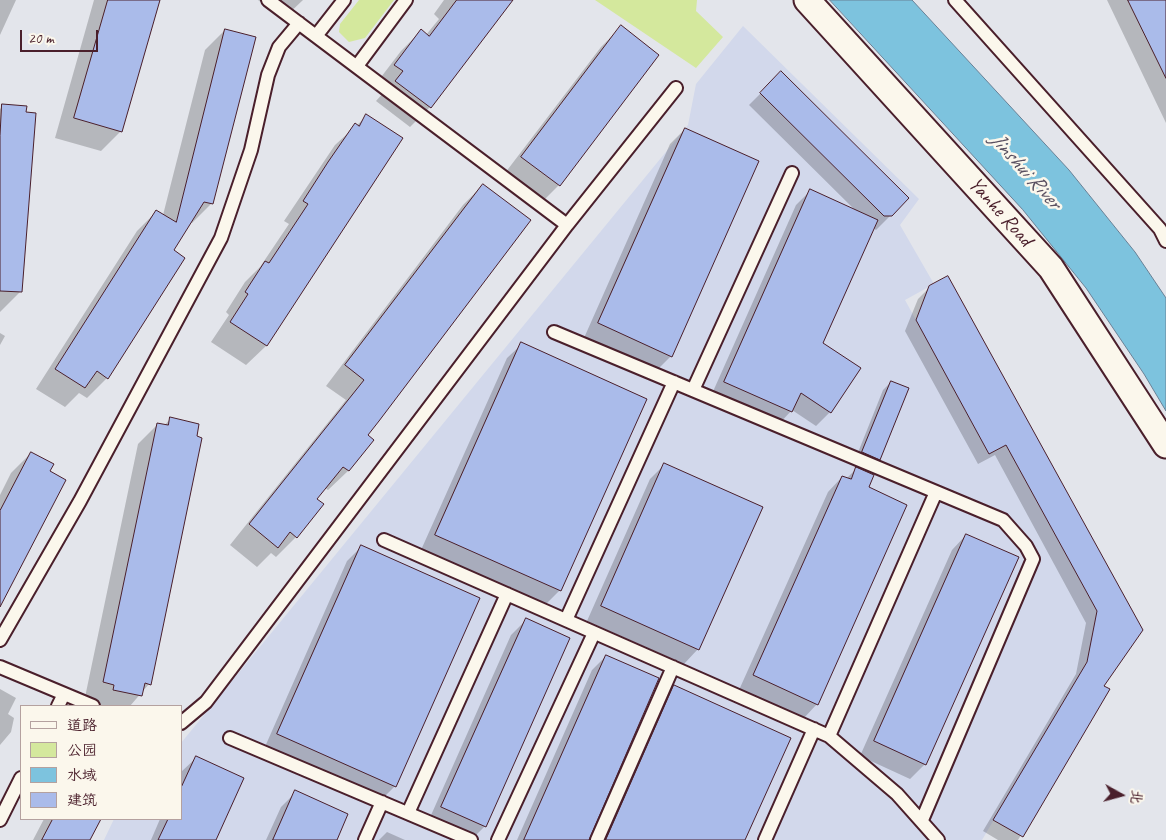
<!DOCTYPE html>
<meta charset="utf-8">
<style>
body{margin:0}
#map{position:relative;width:1166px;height:840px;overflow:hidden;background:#e3e5eb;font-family:Caveat,"LXGW WenKai TC",sans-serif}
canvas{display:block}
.legend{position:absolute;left:20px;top:705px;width:162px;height:115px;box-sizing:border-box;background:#fbf7ec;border:1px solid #b4a19f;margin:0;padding:6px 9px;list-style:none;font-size:15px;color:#4a1f2b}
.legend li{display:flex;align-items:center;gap:10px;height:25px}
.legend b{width:25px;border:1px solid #b4a19f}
.north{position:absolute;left:1096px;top:770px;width:50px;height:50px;-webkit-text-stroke:4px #fbf7ec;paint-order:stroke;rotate:97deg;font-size:14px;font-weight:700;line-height:20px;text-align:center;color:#4a1f2b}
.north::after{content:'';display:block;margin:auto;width:18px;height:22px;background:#4a1f2b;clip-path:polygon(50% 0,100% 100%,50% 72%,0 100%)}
.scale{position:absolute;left:20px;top:30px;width:78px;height:22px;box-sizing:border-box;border:2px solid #4a1f2b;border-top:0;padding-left:6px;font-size:15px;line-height:18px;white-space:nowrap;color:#4a1f2b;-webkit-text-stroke:4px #fbf7ec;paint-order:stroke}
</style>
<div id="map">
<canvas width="1166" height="840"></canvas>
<ul class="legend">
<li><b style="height:6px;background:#fbf7ec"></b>道路</li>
<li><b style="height:14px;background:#d4e89d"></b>公园</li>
<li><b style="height:14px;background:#7dc3de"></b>水域</li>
<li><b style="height:14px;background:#aabbea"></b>建筑</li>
</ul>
<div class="north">北</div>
<div class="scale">20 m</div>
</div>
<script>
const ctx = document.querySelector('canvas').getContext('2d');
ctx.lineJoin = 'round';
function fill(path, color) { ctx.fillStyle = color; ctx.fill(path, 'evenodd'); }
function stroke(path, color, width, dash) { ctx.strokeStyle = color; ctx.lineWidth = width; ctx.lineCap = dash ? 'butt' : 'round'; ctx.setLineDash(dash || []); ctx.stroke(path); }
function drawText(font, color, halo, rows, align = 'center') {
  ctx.font = font + ' Caveat,sans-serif'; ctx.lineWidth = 5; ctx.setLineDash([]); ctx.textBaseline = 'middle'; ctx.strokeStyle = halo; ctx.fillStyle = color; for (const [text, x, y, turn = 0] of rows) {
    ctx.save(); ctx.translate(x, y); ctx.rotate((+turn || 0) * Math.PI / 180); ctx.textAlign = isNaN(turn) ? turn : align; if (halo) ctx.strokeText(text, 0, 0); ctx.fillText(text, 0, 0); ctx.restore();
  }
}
fill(new Path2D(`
 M 743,26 L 919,199 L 900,225 L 934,284 L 905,300 L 989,454 L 1006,445 L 1097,611 L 1088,658 L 1081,672 L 982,840 L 104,840 L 114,819 L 181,819 L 181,743 L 688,125 L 696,84 Z`), '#d2d8eb');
fill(new Path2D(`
 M 359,0 L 394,0 L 365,38 L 349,42 L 339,32 L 340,24 Z
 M 595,0 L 697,0 L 696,11 L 723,37 L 696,68 Z`), '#d4e89d');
const water = new Path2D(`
 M 830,0 L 912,0 L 1069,170 L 1135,252 L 1166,298 L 1166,411 L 1144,374 L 1086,288 L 1023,210 Z`);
fill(water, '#7dc3de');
stroke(water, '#698196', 1);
fill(new Path2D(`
 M 0,0 L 16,0 L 0,35 Z
 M 94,0 L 158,0 L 121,131 L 101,151 L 55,138 Z
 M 258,0 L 303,0 L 283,19 Z
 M 444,0 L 511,0 L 430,107 L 410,127 L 376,101 L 384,92 L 375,85 L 401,51 L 421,31 L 426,35 L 439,19 L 434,14 Z
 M 1107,0 L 1166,0 L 1166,123 Z
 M 621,27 L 658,55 L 559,185 L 539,205 L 502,177 L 601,47 Z
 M 225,30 L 212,203 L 192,223 L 190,223 L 172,251 L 107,378 L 87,398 L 79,393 L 65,407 L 36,389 L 137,231 L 157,211 L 163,215 L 205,50 Z
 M 781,73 L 908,198 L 876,230 L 873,228 L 822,343 L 830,412 L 816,426 L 792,410 L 777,426 L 711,396 L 796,205 L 810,191 L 857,212 L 749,105 Z
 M 3,106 L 20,292 L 0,312 L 0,109 Z
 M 367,116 L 401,138 L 266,346 L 246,365 L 211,342 L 229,315 L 226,312 L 245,282 L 260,267 L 289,224 L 284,221 L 335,145 Z
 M 685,129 L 671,356 L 656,371 L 584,338 L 670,144 Z
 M 483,185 L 367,436 L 372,440 L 348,471 L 328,490 L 325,488 L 316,499 L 296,537 L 276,557 L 271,553 L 257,567 L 230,545 L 346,400 L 326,386 L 463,205 Z
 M 930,287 L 1141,630 L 1102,686 L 1108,689 L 1018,840 L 998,840 L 983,831 L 1076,674 L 1086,623 L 995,455 L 978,464 L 905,331 L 918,299 Z
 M 0,333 L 5,336 L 0,345 Z
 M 522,344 L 560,590 L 545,605 L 421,550 L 507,358 Z
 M 891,382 L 879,459 L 871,466 L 855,460 L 883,390 Z
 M 170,419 L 195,437 L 149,684 L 130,706 L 95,706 L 84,702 L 138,444 L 158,424 L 164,426 Z
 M 31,453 L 49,472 L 0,604 L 0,495 L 11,473 Z
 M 665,464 L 698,649 L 684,664 L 587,621 L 650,479 Z
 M 856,469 L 867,488 L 817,704 L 803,719 L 739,690 L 828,492 L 842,477 L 846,479 Z
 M 966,535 L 925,764 L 910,779 L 860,756 L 952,550 Z
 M 362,546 L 395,786 L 380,801 L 264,749 L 347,561 Z
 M 526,620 L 568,639 L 485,826 L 471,840 L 428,822 L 511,635 Z
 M 606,656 L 588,840 L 517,840 L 592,670 Z
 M 674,686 L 744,840 L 599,840 L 660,701 Z
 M 0,689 L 16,698 L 8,714 L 14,718 L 11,732 L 0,745 Z
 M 196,758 L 215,840 L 151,840 L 160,819 L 181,819 L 181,772 Z
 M 296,792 L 336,840 L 266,840 L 281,807 Z
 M 44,819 L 99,819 L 89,840 L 33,840 Z
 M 387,832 L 405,840 L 379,840 Z`), '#0003');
const building = new Path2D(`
 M 108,0 L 160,0 L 122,132 L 74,118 Z
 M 457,0 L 513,0 L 431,108 L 395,81 L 403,71 L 394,65 L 421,29 L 429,36 Z
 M 1128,0 L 1166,0 L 1166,78 Z
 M 621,25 L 659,55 L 560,186 L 521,157 Z
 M 225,29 L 256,37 L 213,204 L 204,202 L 174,250 L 185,258 L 108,379 L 97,371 L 85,388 L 55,369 L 156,210 L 176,222 Z
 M 781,71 L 909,198 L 892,216 L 884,216 L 760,93 Z
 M 2,104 L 27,106 L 26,112 L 36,113 L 22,292 L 0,291 L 0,136 Z
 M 366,114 L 403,138 L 267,346 L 230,322 L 248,294 L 245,292 L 265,261 L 269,263 L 308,204 L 303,201 L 328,162 L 355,123 L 359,126 Z
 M 685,128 L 759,161 L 672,357 L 598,323 Z
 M 483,184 L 531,220 L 379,421 L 368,435 L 374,440 L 349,471 L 343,467 L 317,499 L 324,504 L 297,538 L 290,532 L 278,548 L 249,524 L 364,380 L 345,365 Z
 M 810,189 L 878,220 L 823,343 L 861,368 L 831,413 L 801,393 L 792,412 L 724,382 Z
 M 948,276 L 1143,630 L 1104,686 L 1110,689 L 1023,837 L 993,820 L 1087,662 L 1097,611 L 1006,445 L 989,454 L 916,320 L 929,286 Z
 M 521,342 L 647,399 L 561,591 L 435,535 Z
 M 891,381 L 909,388 L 880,460 L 862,452 Z
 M 170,417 L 199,424 L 197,436 L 202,438 L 151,685 L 145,683 L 142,696 L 113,690 L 114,685 L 103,682 L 157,423 L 168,425 Z
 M 31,452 L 54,464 L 50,471 L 66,480 L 0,607 L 0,511 Z
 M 664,463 L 763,507 L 699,650 L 601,606 Z
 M 856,467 L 874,475 L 869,487 L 907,505 L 818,705 L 753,675 L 842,476 L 851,479 Z
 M 966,534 L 1019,557 L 926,765 L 874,741 Z
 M 361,545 L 480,598 L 396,787 L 277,734 Z
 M 526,618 L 570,638 L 486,827 L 441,807 Z
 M 606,655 L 659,678 L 589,840 L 524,840 Z
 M 674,685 L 791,738 L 745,840 L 606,840 Z
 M 196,756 L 244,778 L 216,840 L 158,840 L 168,819 L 181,819 L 181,788 Z
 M 295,790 L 348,814 L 337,840 L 273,840 Z
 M 53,819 L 101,819 L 90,840 L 42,840 Z`);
fill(building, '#aabbea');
stroke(building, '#4a1f2b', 1);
const service = new Path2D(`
 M 268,0 L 567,225
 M 955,0 L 1160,229 L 1166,241
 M 316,36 L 344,0
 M 357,66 L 406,0
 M 554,332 L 1003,520 L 1026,546 L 1033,559 L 922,820
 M 693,390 L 792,173
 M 384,540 L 829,736 L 897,794 L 938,840
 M 566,620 L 674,382
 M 0,640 L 80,501 L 221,238 L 251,150 L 268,75 L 279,47 L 299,23
 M 0,667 L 93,706
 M 58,706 L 64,694
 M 181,723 L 206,702 L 567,225 L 676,88
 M 829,736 L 936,492
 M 230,738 L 471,840
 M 408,813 L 507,594
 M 0,820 L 21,778
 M 365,840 L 382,802
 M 498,840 L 594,633
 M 597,840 L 673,667
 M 765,840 L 814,729`);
const minor = new Path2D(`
 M 807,0 L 1051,268 L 1166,445`);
stroke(service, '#4a1f2b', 16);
stroke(minor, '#4a1f2b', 29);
stroke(service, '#fbf7ec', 12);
stroke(minor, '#fbf7ec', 25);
drawText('21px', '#4a1f2b', '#fbf7ec', [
 ["Yanhe Road",1000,212,48]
]);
drawText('italic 22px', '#595061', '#fbf7ec', [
 ["Jinshui River",1025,171,48]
]);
</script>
